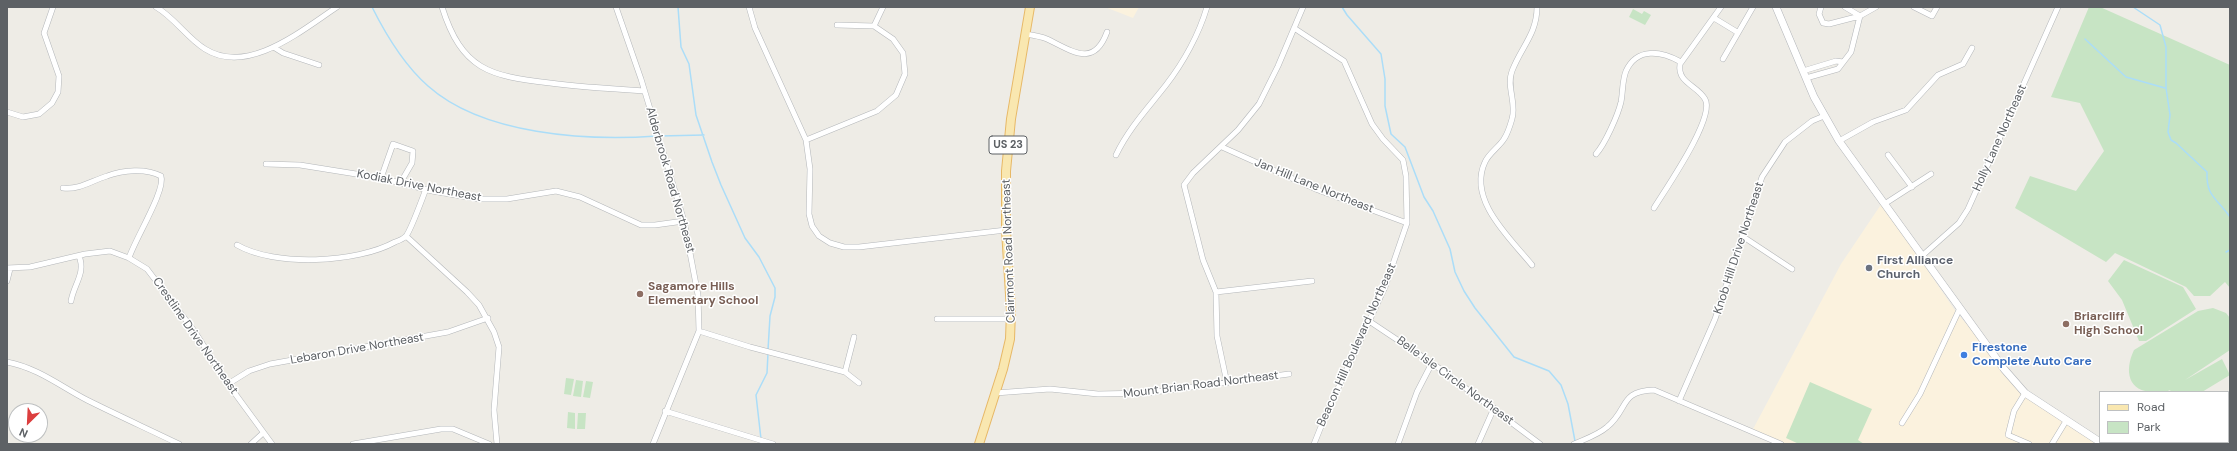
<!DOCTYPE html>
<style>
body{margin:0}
#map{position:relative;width:2237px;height:451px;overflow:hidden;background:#eeece6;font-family:"DM Sans",sans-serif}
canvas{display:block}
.frame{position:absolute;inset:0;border:8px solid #5d6165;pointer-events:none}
.legend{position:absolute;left:2099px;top:391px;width:130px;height:52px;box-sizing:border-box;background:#fff;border:1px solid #bec0c1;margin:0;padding:5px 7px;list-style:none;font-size:12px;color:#5d6165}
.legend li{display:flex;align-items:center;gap:8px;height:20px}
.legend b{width:20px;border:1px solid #bec0c1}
.north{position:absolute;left:8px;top:403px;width:40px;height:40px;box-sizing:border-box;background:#fff;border:1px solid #bec0c1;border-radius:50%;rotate:204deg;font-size:11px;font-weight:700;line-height:16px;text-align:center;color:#5d6165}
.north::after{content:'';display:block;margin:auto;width:14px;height:18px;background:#dc3e3e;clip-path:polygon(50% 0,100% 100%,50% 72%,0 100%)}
</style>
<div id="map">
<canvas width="2237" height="451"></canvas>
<div class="frame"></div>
<ul class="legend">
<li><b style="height:5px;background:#f9e7b0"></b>Road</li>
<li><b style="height:11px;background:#c7e4c4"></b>Park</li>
</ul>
<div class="north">N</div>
</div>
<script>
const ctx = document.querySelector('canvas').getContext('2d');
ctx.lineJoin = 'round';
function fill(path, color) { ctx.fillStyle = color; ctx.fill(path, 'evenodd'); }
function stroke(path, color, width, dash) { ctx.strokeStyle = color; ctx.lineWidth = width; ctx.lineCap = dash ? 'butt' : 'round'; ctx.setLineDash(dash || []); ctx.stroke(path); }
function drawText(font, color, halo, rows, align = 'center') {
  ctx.font = font + ' "DM Sans",sans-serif'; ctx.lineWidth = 3; ctx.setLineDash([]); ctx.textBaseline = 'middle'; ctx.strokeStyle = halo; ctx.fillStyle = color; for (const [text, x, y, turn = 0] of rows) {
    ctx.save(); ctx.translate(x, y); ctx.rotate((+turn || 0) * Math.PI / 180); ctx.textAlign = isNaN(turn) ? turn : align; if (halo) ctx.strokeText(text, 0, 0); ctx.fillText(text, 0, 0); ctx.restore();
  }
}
fill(new Path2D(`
 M 1105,7 L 1139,7 L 1133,18 Z
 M 1882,203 L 1956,312 L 2021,387 L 2106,444 L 1783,444 L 1752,431 L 1841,264 Z`), '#fbf2de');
fill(new Path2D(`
 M 2089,7 L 2100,7 L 2230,65 L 2230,288 L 2225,282 L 2210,296 L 2194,296 L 2186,287 L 2115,253 L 2106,262 L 2015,208 L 2030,176 L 2076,191 L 2104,151 L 2080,103 L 2051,97 Z
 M 1633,9 L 1642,14 L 1644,11 L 1651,15 L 1645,25 L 1629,17 Z
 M 2124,260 L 2183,287 L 2196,309 L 2146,341 L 2139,341 L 2122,300 L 2108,281 Z
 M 2213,308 L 2226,313 L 2230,318 L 2230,350 L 2185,380 L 2222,359 L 2230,375 L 2202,392 L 2171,392 L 2170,390 C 2165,393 2160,392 2154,392 C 2128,392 2124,371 2134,350 L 2198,311 Z
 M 566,378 L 574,379 L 571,395 L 564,394 Z
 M 576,380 L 583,381 L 581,397 L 573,396 Z
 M 586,381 L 593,382 L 590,398 L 583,397 Z
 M 1810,382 L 1872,409 L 1858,440 L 1864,444 L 1799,444 L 1786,438 Z
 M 568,412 L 575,413 L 575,429 L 567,428 Z
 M 578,413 L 586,413 L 585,429 L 577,429 Z`), '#c7e4c4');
stroke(new Path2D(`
 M 372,7 C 386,35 404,65 428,86 C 483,135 586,141 657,136
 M 678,7 L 681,47 L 689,64 L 696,115 L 712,162 L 721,185 L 745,238 L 759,257 L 775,288 L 775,297 L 770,316 L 768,350
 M 1342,7 L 1347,15 L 1381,54 L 1385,79 L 1385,106 L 1391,134 L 1405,147 L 1424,197 L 1433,211 L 1450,249 L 1455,272 L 1464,291 L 1475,308 L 1514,357 L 1549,371 L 1561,385 L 1568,404 L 1575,441
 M 2133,7 L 2160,25 L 2166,47 L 2166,88 L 2170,115 L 2168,132 L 2171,140 L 2176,143 L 2207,172 C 2206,197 2217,198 2230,217
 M 2085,39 L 2126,77 L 2165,88
 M 660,136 L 704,135
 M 2226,252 L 2230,250
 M 761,439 L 756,395 L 767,373 L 768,353`), '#abddf8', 1.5);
const street = new Path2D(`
 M 156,7 C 175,18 187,38 205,49 C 248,76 302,30 337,7
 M 442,7 C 462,70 489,76 550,83 C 581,87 613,89 644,91
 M 616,7 L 641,79 L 684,221 L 698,295 L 699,331 L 653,444
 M 749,7 L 755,28 L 806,140 L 810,169 L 809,214 L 812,226 L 819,236 L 830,243 L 844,247 L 859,247 L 1006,230
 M 1821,7 L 1819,14 L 1823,23 L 1829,24 L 1860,16 L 1845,7
 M 1914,7 L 1932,16 L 1937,7
 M 1714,18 L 1737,32
 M 874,26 L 883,7
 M 1294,28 L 1344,61 L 1372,124 L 1383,139 L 1403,160 L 1406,176 L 1407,223 L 1385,287 L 1326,414 L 1314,444
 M 1025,34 C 1032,35 1040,36 1047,39 C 1072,51 1094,68 1107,32
 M 275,48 L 283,53 L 319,65
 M 1723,59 L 1753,7
 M 1803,71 L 1836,61 L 1843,62
 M 1806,78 L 1838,69 L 1851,52 L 1860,16 L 1876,7
 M 7,112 L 23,117 L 39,114 L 52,103 L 58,92 L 59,76 L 44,33 L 53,7
 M 806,140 L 877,111 L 896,95 L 905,74 L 903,53 L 893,39 L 874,26 L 837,25
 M 1839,141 L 1873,122 L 1906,110 L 1938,75 L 1963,64 L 1972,48
 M 1222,147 L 1318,190 L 1407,223
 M 1596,154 C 1605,144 1618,115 1621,102 C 1623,92 1622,81 1626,71 C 1637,47 1661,51 1681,62
 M 1116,155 C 1129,128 1148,108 1166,85 C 1183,63 1199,34 1207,7
 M 1888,155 L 1912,187
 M 266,164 L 300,165 L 381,178 L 432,191 L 479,199 L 507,199 L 556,191 L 580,197 L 641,225 L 655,225 L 684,221
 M 381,178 L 393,144 L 413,151 L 412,163 L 401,182
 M 63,188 C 79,190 91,181 107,176 C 123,170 146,168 161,176 C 166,190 135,239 129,258
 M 1886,203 L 1931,174
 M 1654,208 C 1665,190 1716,117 1705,99 C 1697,85 1677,83 1680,64 L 1721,7
 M 406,236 L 467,292 L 479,305 L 494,332 L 499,347 L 494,410 L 497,444
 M 1742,236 L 1792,269
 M 237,245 C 275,267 357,263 395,242 C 398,241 403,239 406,236 C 411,230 422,199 426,189
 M 1923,255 L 1959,223 L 1968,209 L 2058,7
 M 1532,265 C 1511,239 1467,200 1485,162 C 1489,153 1499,147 1504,139 C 1508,133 1510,126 1512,119 C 1517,104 1506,86 1512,71 C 1521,47 1537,34 1537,7
 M 7,268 L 30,267 L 85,254 L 110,251 L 129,258 L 147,269 L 195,332 L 228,384 L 272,444
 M 7,281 L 10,269
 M 1216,292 L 1312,281
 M 71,301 C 74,284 86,273 79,256
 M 937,319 L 1011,319
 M 1369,321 L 1432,363 L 1540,444
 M 699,331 L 750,347 L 845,372 L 859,383
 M 7,362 C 38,368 60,386 87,400 C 117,415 148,429 179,444
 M 845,372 L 854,337
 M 1227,383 L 1217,336 L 1216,292 L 1203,260 L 1184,185 L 1193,173 L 1238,130 L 1259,104 L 1278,66 L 1303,7
 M 228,384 L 249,371 L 270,364 L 448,332 L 488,318
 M 995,393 L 1050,389 L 1098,394 L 1147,393 L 1289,374
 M 2025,393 L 2014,411 L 2008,435 L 2029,444
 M 1679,401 L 1715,319 L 1762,177 L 1785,142 L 1812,121 L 1824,116
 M 665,411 L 773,444
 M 1902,423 L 1920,394 L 1960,308
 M 251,444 L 263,433
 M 353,444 L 441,429 L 453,429 L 489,444
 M 1398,444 L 1417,392 L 1432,363
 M 1478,444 L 1494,408
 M 1574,444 C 1585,439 1598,435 1607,427 C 1629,409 1619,391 1654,390 L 1781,444
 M 2052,444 L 2066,421`);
const secondary = new Path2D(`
 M 1776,7 L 1814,97 L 1839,141 L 2004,369 L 2025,393 L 2100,442`);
const primary = new Path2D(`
 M 979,444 L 1003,369 L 1010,339 L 1011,311 L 1006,230 L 1006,171 L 1011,119 L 1030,7`);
stroke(street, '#b3b6b9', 6);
stroke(secondary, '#b2b5b9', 8);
stroke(primary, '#e7b866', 10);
stroke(street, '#fff', 5);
stroke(secondary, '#fff', 7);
stroke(primary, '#f9e7b0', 8);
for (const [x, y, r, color] of [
 [1869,268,4,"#6b7280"],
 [640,294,4,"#8d6e63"],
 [2066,324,4,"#8d6e63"],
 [1964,355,4,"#3f7fe0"]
]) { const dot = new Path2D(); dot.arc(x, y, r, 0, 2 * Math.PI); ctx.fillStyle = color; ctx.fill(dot); stroke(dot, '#fff', 1.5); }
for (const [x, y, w] of [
 [1008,145,38]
]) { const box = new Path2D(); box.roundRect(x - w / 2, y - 9, w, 18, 3); ctx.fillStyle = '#fff'; ctx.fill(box); stroke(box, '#5d6165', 1); }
drawText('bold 11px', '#5d6165', null, [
 ["US 23",1008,145]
]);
drawText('12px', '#5d6165', '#fff', [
 ["Holly Lane Northeast",2000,138,-66],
 ["Alderbrook Road Northeast",670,180,74],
 ["Kodiak Drive Northeast",419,186,11],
 ["Jan Hill Lane Northeast",1314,186,22],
 ["Knob Hill Drive Northeast",1739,248,-72],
 ["Clairmont Road Northeast",1009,251,-92],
 ["Crestline Drive Northeast",195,336,55],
 ["Beacon Hill Boulevard Northeast",1357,345,-66],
 ["Lebaron Drive Northeast",357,349,-10],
 ["Belle Isle Circle Northeast",1455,381,36],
 ["Mount Brian Road Northeast",1201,385,-7]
]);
drawText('bold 12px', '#5b616d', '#fff', [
 ["First Alliance",1877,261],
 ["Church",1877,275]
], 'left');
drawText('bold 12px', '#785e54', '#fff', [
 ["Sagamore Hills",648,287],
 ["Elementary School",648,301],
 ["Briarcliff",2074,317],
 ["High School",2074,331]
], 'left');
drawText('bold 12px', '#366cbe', '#fff', [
 ["Firestone",1972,348],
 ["Complete Auto Care",1972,362]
], 'left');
</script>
